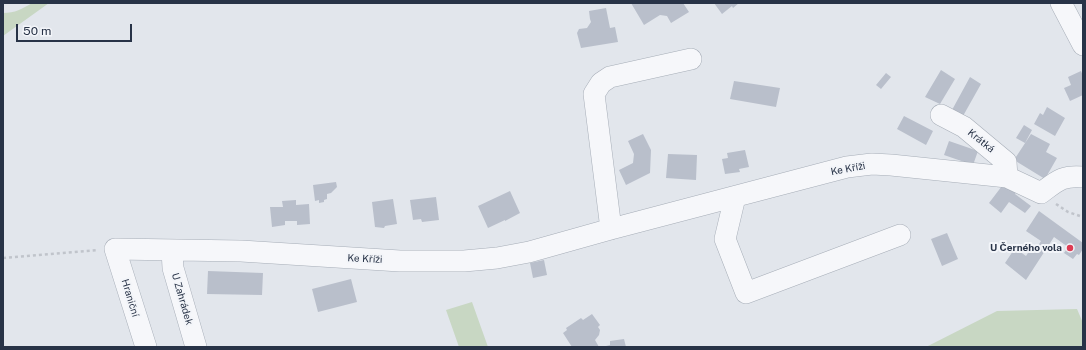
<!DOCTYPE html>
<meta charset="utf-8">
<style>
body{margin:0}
#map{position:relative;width:1086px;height:350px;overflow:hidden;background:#e2e6ec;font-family:"Public Sans",sans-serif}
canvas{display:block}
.frame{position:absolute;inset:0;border:4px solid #283347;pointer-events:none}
.scale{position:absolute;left:16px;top:24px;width:116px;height:18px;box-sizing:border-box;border:2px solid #283347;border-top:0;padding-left:5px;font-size:12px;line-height:14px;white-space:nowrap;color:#283347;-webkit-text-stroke:3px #f3f5f9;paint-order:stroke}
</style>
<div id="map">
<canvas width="1086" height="350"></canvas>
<div class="frame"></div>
<div class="scale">50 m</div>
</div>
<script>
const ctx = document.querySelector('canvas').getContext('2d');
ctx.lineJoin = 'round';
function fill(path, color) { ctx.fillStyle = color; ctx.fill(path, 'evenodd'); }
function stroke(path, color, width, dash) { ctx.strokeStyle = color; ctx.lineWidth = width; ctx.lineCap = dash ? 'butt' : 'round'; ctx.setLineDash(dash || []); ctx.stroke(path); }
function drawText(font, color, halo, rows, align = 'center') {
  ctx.font = font + ' "Public Sans",sans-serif'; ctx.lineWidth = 4; ctx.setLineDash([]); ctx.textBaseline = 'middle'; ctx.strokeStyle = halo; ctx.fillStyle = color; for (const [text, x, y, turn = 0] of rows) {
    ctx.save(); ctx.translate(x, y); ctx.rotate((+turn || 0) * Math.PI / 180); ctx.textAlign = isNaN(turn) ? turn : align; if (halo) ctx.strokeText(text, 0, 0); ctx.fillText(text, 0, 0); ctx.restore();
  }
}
fill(new Path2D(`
 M 32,3 L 49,3 L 3,36 L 3,13 C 15,13 22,9 32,3 Z
 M 472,302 L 488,347 L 459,347 L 446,310 Z
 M 1077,309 L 1083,323 L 1083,347 L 926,347 L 997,311 Z`), '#c8d7c3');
fill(new Path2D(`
 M 631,3 L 683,3 L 689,12 L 671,23 L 667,16 L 660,15 L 644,25 Z
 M 714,3 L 739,3 L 733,8 L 732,6 L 722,14 Z
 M 606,8 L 610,28 L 615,27 L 618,42 L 581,48 L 577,33 L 579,29 L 587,28 L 591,22 L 590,19 L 589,11 Z
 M 941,70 L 955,79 L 940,104 L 925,97 Z
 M 1081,71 L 1083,76 L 1083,95 L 1070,101 L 1064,88 L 1071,85 L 1068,77 Z
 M 886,73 L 891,77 L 881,89 L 876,85 Z
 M 970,77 L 981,84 L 963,116 L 952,110 Z
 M 734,81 L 780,88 L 776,107 L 730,99 Z
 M 1047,107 L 1065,118 L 1055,136 L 1034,124 L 1040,113 L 1043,115 Z
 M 904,116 L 933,131 L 926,145 L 897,129 Z
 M 1024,125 L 1032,130 L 1025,143 L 1016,138 Z
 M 643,134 L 651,150 L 650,173 L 626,185 L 619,170 L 633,163 L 634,154 L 628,141 Z
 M 1031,134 L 1050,144 L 1046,152 L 1057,158 L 1045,179 L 1014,160 Z
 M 949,141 L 978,151 L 973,165 L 944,155 Z
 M 745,150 L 749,167 L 739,169 L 740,172 L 725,174 L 722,159 L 728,158 L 727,153 Z
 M 668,154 L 697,155 L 696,180 L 666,178 Z
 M 336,182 L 337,187 L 331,193 L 327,194 L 327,199 L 324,200 L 324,202 L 319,203 L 319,200 L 315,201 L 313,185 Z
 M 1005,182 L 1017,191 L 1015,194 L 1031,206 L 1025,213 L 1009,202 L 1001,213 L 989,203 Z
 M 510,191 L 520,213 L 505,221 L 505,220 L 488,228 L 478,206 Z
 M 436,197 L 439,220 L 422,222 L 421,219 L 413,220 L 410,200 Z
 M 393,199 L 397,224 L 385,226 L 384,228 L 375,227 L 372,202 Z
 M 296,200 L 296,205 L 309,204 L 310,224 L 297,225 L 297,221 L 285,221 L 285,225 L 272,227 L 270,207 L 283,207 L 282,201 Z
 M 1039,211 L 1083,243 L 1083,249 L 1079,255 L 1077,254 L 1073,259 L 1064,253 L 1068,247 L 1054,237 L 1026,280 L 1005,263 L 1015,248 L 1026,256 L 1031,248 L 1035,251 L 1041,241 L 1026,231 Z
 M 947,233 L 958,259 L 942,266 L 931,239 Z
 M 544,260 L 547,275 L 533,278 L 530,263 Z
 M 208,271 L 263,273 L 262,295 L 207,294 Z
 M 351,279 L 357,302 L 318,312 L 312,289 Z
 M 592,314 L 600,325 L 598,327 L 600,330 L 599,335 L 595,340 L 599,347 L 580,347 L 579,346 L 572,347 L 563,333 L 567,330 L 566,328 L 581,318 L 583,320 Z
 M 624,339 L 626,347 L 602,347 L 610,345 L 610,341 Z`), '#b9bfcb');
const minor = new Path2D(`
 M 1061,3 L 1083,45
 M 941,115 L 964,127 L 1006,162 L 1007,177
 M 735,197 L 725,239 L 746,293 L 900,235
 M 611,229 L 594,94 L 601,83 L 610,77 L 691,59
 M 172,250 L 173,268 L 196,347
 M 146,347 L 115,249 L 241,251 L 400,261 L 464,261 L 497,258 L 529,252 L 611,229 L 847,167 L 872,164 L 891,165 L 1007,177 L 1041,193 C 1057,181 1062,175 1083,177`);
stroke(minor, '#a6adb7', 22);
stroke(new Path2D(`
 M 1056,204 L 1068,212 L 1083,217
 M 3,258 L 98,250`), '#c0c4cb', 2.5, [3, 3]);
stroke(minor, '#f6f7fa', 21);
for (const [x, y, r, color] of [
 [1070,248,4,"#de3b53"]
]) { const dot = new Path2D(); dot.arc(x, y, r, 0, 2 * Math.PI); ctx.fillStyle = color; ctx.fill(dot); stroke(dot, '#f3f5f9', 1.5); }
drawText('10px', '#283347', '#f3f5f9', [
 ["Krátká",981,141,39],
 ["Ke Kříži",848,169,-11],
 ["Ke Kříži",365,259,3],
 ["Hraniční",130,298,73],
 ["U Zahrádek",182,299,74]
]);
drawText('bold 10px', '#283347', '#f3f5f9', [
 ["U Černého vola",1062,248]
], 'right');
</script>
